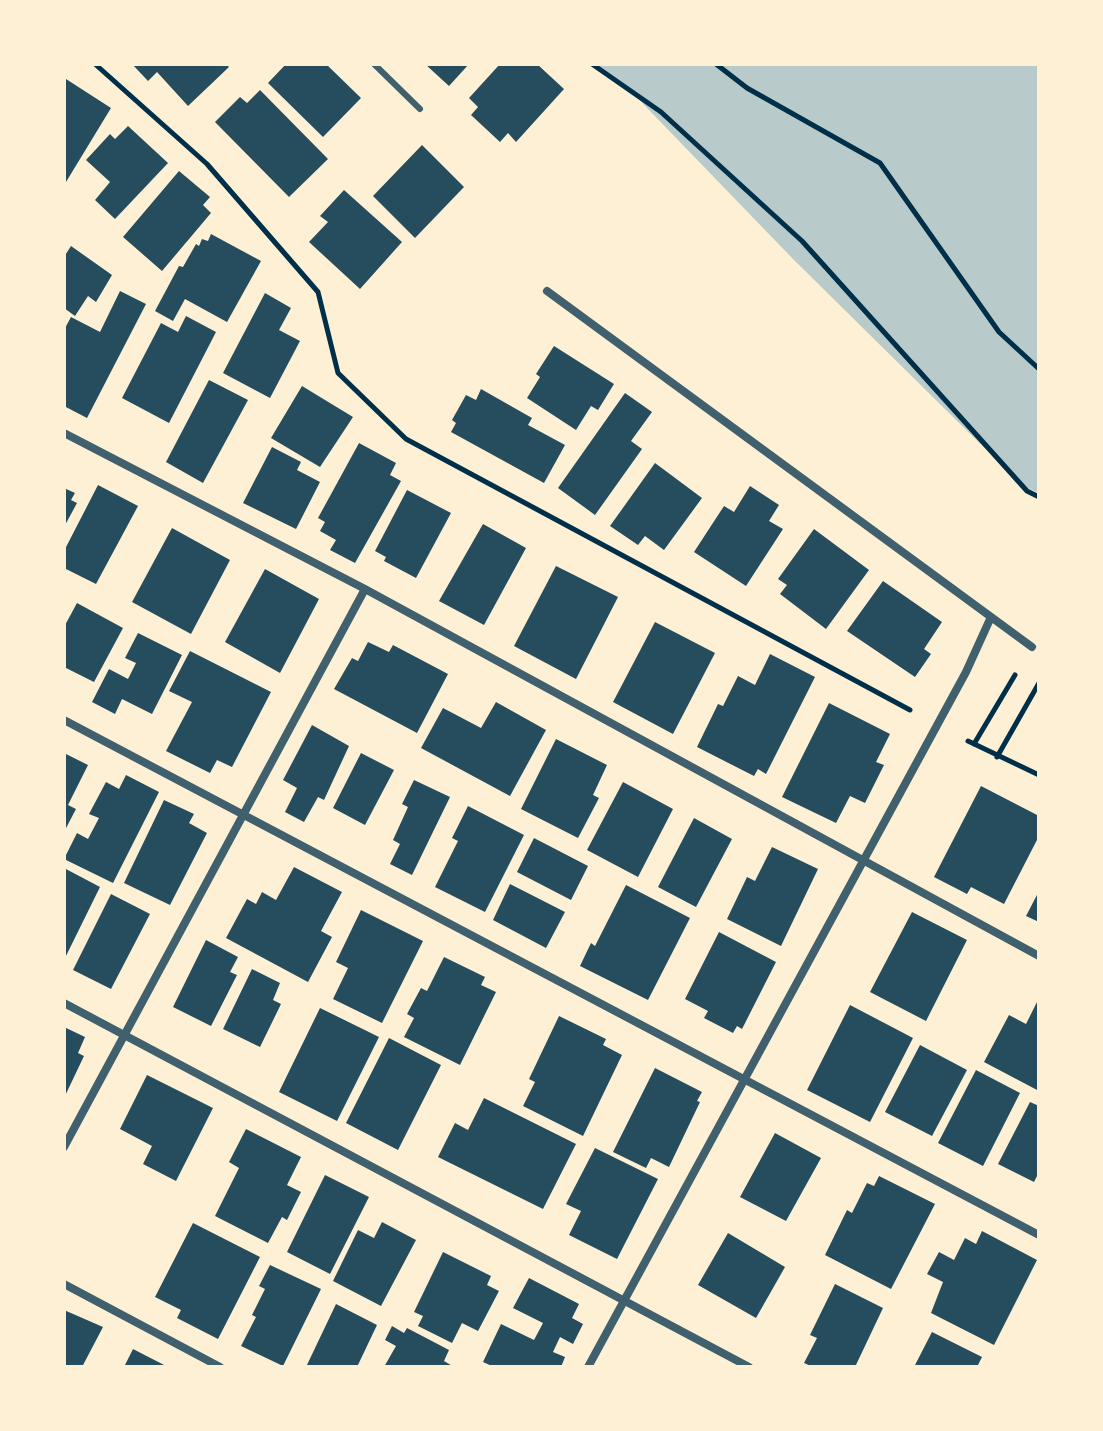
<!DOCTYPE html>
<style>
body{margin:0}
#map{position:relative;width:1103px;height:1431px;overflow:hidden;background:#fdf0d5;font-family:"Space Grotesk",sans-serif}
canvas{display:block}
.frame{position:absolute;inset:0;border:66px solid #fdf0d5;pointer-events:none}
</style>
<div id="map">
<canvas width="1103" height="1431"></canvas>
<div class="frame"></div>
</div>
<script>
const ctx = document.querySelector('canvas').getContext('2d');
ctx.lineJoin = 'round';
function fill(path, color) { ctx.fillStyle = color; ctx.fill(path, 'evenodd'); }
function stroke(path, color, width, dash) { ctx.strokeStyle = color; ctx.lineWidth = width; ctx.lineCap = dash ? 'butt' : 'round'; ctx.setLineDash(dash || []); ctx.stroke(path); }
fill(new Path2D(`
 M 593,64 L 1039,64 L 1039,493 L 1023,486 L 793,259 L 622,82 Z`), '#b9caca');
fill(new Path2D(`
 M 132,64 L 226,64 L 229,67 L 188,106 L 157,72 L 148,81 Z
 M 286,64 L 326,64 L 361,98 L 323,137 L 268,83 Z
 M 425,64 L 469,64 L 449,86 Z
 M 500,64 L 537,64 L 564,89 L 516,142 L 508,133 L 500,142 L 471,115 L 478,107 L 469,98 Z
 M 66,79 L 111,108 L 66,182 L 64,180 Z
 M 260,90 L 328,159 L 289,197 L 215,122 L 240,97 L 247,103 Z
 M 128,126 L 168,163 L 115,219 L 95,200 L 110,182 L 86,160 L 110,134 L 115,139 Z
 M 422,145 L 464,187 L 415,238 L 373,196 Z
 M 179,171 L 210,197 L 203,205 L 211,213 L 162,271 L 123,237 Z
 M 344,190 L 402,242 L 360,289 L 309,242 L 328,222 L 320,216 Z
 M 211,234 L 261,261 L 227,322 L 185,299 L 173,321 L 155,311 L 179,266 L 183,267 L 196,244 L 199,246 L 202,239 L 208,241 Z
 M 71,246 L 112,275 L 96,302 L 88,296 L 75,316 L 64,308 L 64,257 Z
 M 120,291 L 146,304 L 87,418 L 64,406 L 64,330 L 71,317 L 100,332 Z
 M 265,293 L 291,308 L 279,330 L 300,341 L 270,398 L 223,373 Z
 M 186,316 L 216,332 L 169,423 L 122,398 L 161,323 L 178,332 Z
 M 554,346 L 614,384 L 598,410 L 591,406 L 576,430 L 527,398 L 540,377 L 536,374 Z
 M 209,380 L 248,400 L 203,483 L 166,462 Z
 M 302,386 L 353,417 L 320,467 L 271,438 Z
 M 481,389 L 532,418 L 528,425 L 565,445 L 544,483 L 451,432 L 456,423 L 452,420 L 466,395 L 476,400 Z
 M 625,393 L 652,412 L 631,441 L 642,449 L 595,515 L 558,488 Z
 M 359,443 L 396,463 L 390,475 L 401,481 L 355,563 L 330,550 L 336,540 L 320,531 L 325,522 L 318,518 Z
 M 272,447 L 301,462 L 297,470 L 320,482 L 296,529 L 243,503 Z
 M 655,463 L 702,498 L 664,550 L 645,536 L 638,545 L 610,526 Z
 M 98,485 L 138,506 L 96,584 L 64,568 L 64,551 Z
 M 750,486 L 779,505 L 769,521 L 783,529 L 746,586 L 694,552 L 724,506 L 734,512 Z
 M 64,488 L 75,493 L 71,500 L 77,503 L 64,527 Z
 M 407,490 L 451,513 L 416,578 L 384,561 L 386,557 L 375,551 Z
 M 483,524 L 526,548 L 484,625 L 439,601 Z
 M 172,528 L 230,560 L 191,634 L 132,602 Z
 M 814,529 L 869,570 L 826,629 L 780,594 L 787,585 L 778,579 Z
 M 556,566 L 618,597 L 576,679 L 514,646 Z
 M 265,569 L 319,599 L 280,673 L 225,642 Z
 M 883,581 L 942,622 L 924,649 L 931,654 L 915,677 L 847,631 Z
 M 77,603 L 123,628 L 94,682 L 64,667 L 64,627 Z
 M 655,622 L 715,653 L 673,734 L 613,702 Z
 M 138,633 L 182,655 L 152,714 L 122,699 L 115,714 L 92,702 L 109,669 L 128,679 L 136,663 L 125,658 Z
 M 368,642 L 389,652 L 393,645 L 448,674 L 417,733 L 334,689 L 352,658 L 358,661 Z
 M 190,651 L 271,692 L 232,767 L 217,760 L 210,773 L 166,751 L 192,702 L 169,691 Z
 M 770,654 L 815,677 L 766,774 L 758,769 L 754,776 L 697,747 L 718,704 L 723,706 L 738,676 L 755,685 Z
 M 496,702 L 546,730 L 510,796 L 421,748 L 443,708 L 481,728 Z
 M 829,703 L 890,734 L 876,762 L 884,765 L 865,803 L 850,796 L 836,823 L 782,797 Z
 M 312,725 L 349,746 L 324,800 L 318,797 L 304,822 L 285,812 L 297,788 L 283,780 Z
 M 556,739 L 607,765 L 593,795 L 599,798 L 578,838 L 521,809 Z
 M 64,753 L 88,765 L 68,805 L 76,809 L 64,832 Z
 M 361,753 L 394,770 L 365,825 L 333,808 Z
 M 126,775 L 159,792 L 113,883 L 64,859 L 77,833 L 88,839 L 99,818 L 89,814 L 106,782 L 119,789 Z
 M 414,780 L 450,797 L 412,875 L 390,864 L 400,844 L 393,840 L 408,807 L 402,804 Z
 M 623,782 L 673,809 L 638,877 L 587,850 Z
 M 981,786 L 1039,816 L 1039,836 L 1004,904 L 971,887 L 967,894 L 934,877 Z
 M 164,800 L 194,814 L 189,823 L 207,833 L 170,905 L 124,883 Z
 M 468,806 L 524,835 L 485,912 L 435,887 L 458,841 L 452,838 Z
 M 694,818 L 732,839 L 696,907 L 658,887 Z
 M 534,838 L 588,866 L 571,900 L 517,872 Z
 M 772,847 L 818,869 L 781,946 L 727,919 L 747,877 L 755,881 Z
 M 294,867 L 342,892 L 321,931 L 332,937 L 308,982 L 226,938 L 247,899 L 256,904 L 262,892 L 276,900 Z
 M 64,868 L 100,887 L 64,960 Z
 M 510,884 L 565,912 L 546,948 L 493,920 Z
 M 626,885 L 690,918 L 648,1000 L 580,966 L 591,943 L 595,946 Z
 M 1039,891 L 1039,922 L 1026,916 Z
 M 111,894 L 150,914 L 111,989 L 73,970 Z
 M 361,910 L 423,941 L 382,1023 L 333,999 L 348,968 L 336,962 Z
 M 912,912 L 967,940 L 926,1021 L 870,992 Z
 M 719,932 L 776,962 L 742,1029 L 737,1026 L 733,1033 L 704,1018 L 708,1011 L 685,999 Z
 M 206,940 L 238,957 L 230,972 L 237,975 L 211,1026 L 173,1007 Z
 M 444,957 L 485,977 L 481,985 L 496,992 L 460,1065 L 404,1037 L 414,1018 L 407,1014 L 421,988 L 427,991 Z
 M 252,969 L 280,983 L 273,1000 L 281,1004 L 260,1047 L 223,1029 Z
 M 1039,998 L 1039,1091 L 984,1062 L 1009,1015 L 1026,1024 Z
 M 850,1005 L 913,1038 L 870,1122 L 807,1090 Z
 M 320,1008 L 379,1037 L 337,1121 L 279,1092 Z
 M 559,1016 L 606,1039 L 603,1045 L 622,1055 L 583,1136 L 523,1106 L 535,1082 L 529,1079 Z
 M 64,1027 L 85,1037 L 78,1053 L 84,1056 L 64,1098 Z
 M 389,1038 L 441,1065 L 398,1150 L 346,1123 Z
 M 920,1045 L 967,1070 L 932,1136 L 885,1112 Z
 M 655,1068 L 702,1092 L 697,1101 L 700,1102 L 669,1167 L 651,1158 L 646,1168 L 613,1152 Z
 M 976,1070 L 1020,1093 L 983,1166 L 938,1143 Z
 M 147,1075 L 213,1108 L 176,1181 L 143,1164 L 152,1146 L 120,1129 Z
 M 484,1098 L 576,1144 L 543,1209 L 438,1157 L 455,1123 L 468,1130 Z
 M 1030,1102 L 1039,1106 L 1039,1172 L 1034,1182 L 998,1164 Z
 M 246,1129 L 301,1157 L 287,1185 L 301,1192 L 287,1220 L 282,1217 L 268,1243 L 215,1216 L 239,1168 L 229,1162 Z
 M 775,1133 L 821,1158 L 786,1221 L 740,1197 Z
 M 595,1148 L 658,1179 L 617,1259 L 569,1235 L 581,1211 L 566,1204 Z
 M 325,1175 L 369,1197 L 330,1274 L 287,1252 Z
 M 879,1176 L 935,1204 L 891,1289 L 825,1255 L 847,1210 L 852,1213 L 867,1183 L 874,1186 Z
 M 382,1222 L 416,1240 L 381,1306 L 333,1281 L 358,1230 L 374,1238 Z
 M 193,1223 L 260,1257 L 218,1339 L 177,1318 L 181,1310 L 155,1297 Z
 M 982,1231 L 1037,1260 L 994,1345 L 931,1313 L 943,1282 L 927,1274 L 939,1252 L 954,1260 L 965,1238 L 976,1244 Z
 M 728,1233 L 785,1267 L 756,1318 L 698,1285 Z
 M 443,1252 L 491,1276 L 487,1285 L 499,1291 L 478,1331 L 462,1323 L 452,1343 L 418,1326 L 423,1316 L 414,1312 Z
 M 270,1265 L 321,1289 L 283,1366 L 241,1346 L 256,1317 L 252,1315 L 265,1289 L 259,1286 Z
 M 529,1278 L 579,1304 L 572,1318 L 583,1324 L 573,1344 L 560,1337 L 553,1352 L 565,1357 L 561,1367 L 494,1367 L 483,1362 L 501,1324 L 534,1340 L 543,1323 L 513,1308 Z
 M 835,1284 L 883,1308 L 855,1367 L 813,1367 L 804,1363 L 817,1338 L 810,1335 Z
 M 336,1304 L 377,1325 L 357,1367 L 306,1367 Z
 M 64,1310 L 103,1327 L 82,1367 L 64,1367 Z
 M 392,1326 L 404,1333 L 407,1328 L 449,1350 L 444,1361 L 454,1367 L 384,1367 L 396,1346 L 385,1340 Z
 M 932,1332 L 982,1357 L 977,1367 L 914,1367 Z
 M 133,1349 L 168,1367 L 124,1367 Z`), '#264d5e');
stroke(new Path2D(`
 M 95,64 L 207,164 L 318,292 L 338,373 L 406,439 L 910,710
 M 592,64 L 661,112 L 802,241 L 1027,491 L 1039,497
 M 716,64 L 747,88 L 880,163 L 999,332 L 1039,369
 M 968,741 L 1039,775
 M 974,744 L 1015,675
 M 997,757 L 1039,683`), '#003049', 5);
stroke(new Path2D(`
 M 374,64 L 420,109`), '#3f606c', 6);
stroke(new Path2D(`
 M 547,291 L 1032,647
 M 64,433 L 365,589 L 1039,956
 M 64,720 L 1039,1235
 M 64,1003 L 749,1367
 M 64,1147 L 365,589
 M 64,1284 L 220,1367
 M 588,1367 L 966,672 L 991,617`), '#3f606c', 8);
</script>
